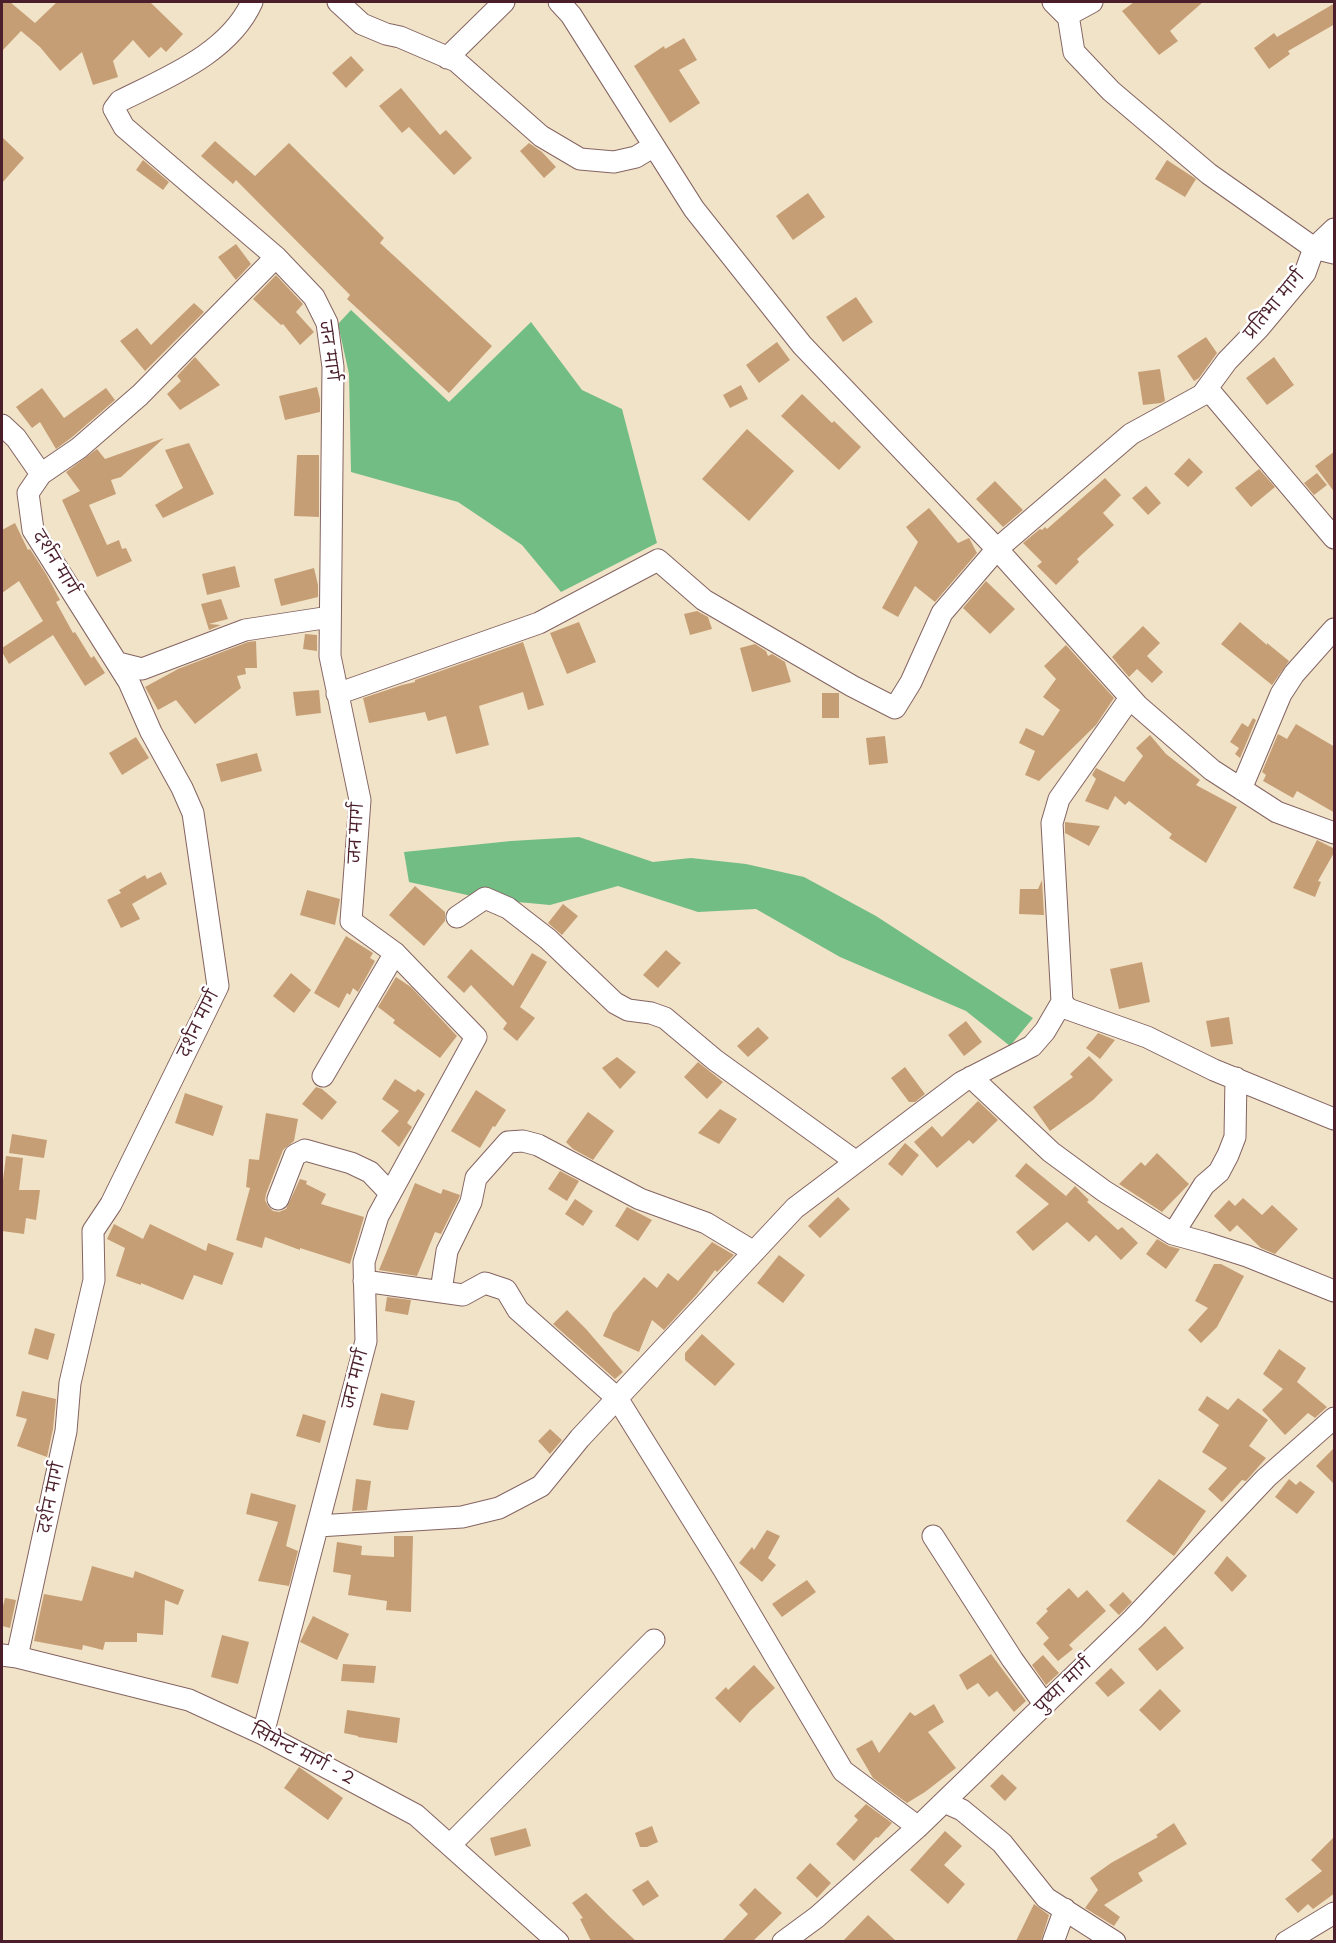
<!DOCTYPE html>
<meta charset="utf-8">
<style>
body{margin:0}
#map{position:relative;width:1336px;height:1943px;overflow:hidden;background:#f1e3c7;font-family:"Playpen Sans",sans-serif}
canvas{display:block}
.frame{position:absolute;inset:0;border:3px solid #4a1f2b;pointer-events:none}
</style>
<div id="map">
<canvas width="1336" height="1943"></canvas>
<div class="frame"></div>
</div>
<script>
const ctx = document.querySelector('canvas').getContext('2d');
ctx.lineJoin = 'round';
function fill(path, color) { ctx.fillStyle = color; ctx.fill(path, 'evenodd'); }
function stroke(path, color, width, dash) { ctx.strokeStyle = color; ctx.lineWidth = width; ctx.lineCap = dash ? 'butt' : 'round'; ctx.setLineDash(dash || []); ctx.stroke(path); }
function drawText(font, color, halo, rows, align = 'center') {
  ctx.font = font + ' "Playpen Sans","Playpen Sans Deva",sans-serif'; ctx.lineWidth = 5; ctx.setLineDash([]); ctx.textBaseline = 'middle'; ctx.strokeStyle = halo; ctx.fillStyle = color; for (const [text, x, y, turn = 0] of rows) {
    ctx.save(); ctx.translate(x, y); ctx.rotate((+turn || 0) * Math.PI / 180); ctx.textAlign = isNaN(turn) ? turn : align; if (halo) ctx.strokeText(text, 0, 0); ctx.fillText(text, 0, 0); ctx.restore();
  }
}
fill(new Path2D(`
 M 351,310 L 449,402 L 531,322 L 582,390 L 622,409 L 657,543 L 561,592 L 522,545 L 458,502 L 351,472 L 349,374 L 338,324 Z
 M 579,837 L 653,862 L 691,858 L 746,864 L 804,877 L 876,916 L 1033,1018 L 1010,1046 L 966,1011 L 840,957 L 756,909 L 698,912 L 618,886 L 550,905 L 485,899 L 409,882 L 404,852 L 511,841 Z`), '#72bd84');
fill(new Path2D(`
 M 2,2 L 10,2 L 35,23 L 57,2 L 150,2 L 183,34 L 166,52 L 161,47 L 149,58 L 133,40 L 113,61 L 118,77 L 93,85 L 82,52 L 60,71 L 40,47 L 21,31 L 2,51 Z
 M 1134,2 L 1203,2 L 1170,31 L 1178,41 L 1159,55 L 1122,11 Z
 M 1335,3 L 1335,24 L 1288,51 L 1290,54 L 1269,69 L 1254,48 L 1274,33 L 1277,37 Z
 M 684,38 L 697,60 L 679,70 L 700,103 L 670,123 L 634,66 L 664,46 L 665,49 Z
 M 351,56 L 364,70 L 346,88 L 332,73 Z
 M 401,88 L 440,135 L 446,130 L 472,158 L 454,175 L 409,127 L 402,133 L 379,106 Z
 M 2,137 L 24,158 L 2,183 Z
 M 215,141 L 255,176 L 289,143 L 384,238 L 380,243 L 492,346 L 449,393 L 347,299 L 350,295 L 236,180 L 233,184 L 201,156 Z
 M 529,143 L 542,152 L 556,167 L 544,178 L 520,151 Z
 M 143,160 L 169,182 L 163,190 L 136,170 Z
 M 1167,160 L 1196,179 L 1185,197 L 1155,179 Z
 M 808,193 L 825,217 L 793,240 L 776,216 Z
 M 236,244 L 251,264 L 236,280 L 218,257 Z
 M 276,275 L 303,304 L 296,312 L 314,332 L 300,345 L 283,324 L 281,325 L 253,299 Z
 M 856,297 L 873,322 L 843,342 L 826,317 Z
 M 194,303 L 204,312 L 145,371 L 120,341 L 137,328 L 151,345 Z
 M 1206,337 L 1217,353 L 1199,378 L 1194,381 L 1177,356 Z
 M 777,342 L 790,360 L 759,383 L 746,365 Z
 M 195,357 L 220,385 L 180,410 L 167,394 L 181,381 L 177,376 Z
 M 1274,357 L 1294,385 L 1267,405 L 1246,378 Z
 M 1160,369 L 1165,401 L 1161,403 L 1143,405 L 1138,372 Z
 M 741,385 L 748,399 L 730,408 L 723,395 Z
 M 317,387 L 320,399 L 320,412 L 285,420 L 279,396 Z
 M 42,388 L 64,418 L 106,388 L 115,400 L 71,438 L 56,449 L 40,422 L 32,428 L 16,407 Z
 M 802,394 L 832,423 L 834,421 L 861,447 L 839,470 L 781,416 Z
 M 747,429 L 794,471 L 749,521 L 702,479 Z
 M 164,438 L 121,477 L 111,480 L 116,494 L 89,505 L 107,545 L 119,540 L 122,549 L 126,548 L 132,561 L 97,577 L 62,500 L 80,491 L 66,472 L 97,449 L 105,459 Z
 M 189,443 L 214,494 L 163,518 L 155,505 L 183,488 L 165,450 Z
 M 1335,451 L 1335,493 L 1315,466 Z
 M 297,455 L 319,455 L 319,517 L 294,516 Z
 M 1189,458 L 1203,472 L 1188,487 L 1174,474 Z
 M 1259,469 L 1275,487 L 1251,507 L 1235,488 Z
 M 1317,473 L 1327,485 L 1314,495 L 1304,483 Z
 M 1105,478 L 1121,495 L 1103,513 L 1114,525 L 1077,559 L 1079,562 L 1056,585 L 1037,566 L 1042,562 L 1023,543 L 1040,529 L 1042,530 L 1045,527 L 1047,529 Z
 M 995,481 L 1023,510 L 1003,527 L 976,499 Z
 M 1146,486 L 1161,503 L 1148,515 L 1132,498 Z
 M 929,508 L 958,543 L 969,538 L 977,553 L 935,602 L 915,586 L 898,617 L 882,608 L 918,542 L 906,527 Z
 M 15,523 L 28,550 L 30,549 L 46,574 L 60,600 L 56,602 L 73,633 L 75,632 L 91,658 L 94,656 L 105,673 L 85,686 L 53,635 L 9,664 L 2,652 L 2,648 L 43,621 L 19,581 L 2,593 L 2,530 Z
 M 235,566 L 240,587 L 207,595 L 202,574 Z
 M 314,568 L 318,585 L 318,597 L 281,606 L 274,579 Z
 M 986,581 L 1015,609 L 990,634 L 963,608 Z
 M 221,599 L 228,619 L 209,624 L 221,625 L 209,630 L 201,604 Z
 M 697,611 L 708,617 L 712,629 L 690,635 L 684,614 Z
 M 579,622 L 596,662 L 567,674 L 550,633 Z
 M 1240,622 L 1267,645 L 1267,643 L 1289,661 L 1272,685 L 1221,644 Z
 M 1143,626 L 1160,643 L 1147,656 L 1163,672 L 1152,683 L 1137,669 L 1129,677 L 1112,657 Z
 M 305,634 L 317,635 L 317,651 L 303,649 Z
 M 256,641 L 257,668 L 245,668 L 246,674 L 237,676 L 241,688 L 195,724 L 176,700 L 158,710 L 145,687 L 178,669 L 248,642 Z
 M 523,642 L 544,705 L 528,710 L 523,692 L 479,706 L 489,745 L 456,754 L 446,716 L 428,721 L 425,712 L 369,723 L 363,698 L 402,685 L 415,682 L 415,680 Z
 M 755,644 L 766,651 L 768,656 L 772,654 L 785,662 L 791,682 L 752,692 L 740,648 Z
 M 1066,645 L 1114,698 L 1096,725 L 1039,781 L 1025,775 L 1035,751 L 1019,743 L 1026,728 L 1043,736 L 1060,710 L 1043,697 L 1056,679 L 1044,666 Z
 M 319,690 L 321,713 L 296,716 L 293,692 Z
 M 822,693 L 839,693 L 839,718 L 822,718 Z
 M 1253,718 L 1256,720 L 1240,758 L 1235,754 L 1239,748 L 1230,742 L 1242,723 L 1248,727 Z
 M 1296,724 L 1335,747 L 1335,813 L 1297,791 L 1293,798 L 1263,781 L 1266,775 L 1262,772 L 1278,734 L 1287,739 Z
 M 1150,735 L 1166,754 L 1200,780 L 1196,785 L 1237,807 L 1206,863 L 1169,838 L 1172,834 L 1129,801 L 1125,805 L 1115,796 L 1108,810 L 1085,801 L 1096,779 L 1092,775 L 1096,768 L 1124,782 L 1143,756 L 1136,748 Z
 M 885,736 L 888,763 L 869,765 L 866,738 Z
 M 136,737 L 149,758 L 122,775 L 109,753 Z
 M 257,753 L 262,771 L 221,782 L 216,764 Z
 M 1065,822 L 1100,826 L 1089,846 L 1065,833 Z
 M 1317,840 L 1335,849 L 1335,851 L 1318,881 L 1321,882 L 1315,897 L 1293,888 Z
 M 161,872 L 167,884 L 132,904 L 140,919 L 121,928 L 107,900 L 121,893 L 119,890 L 145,875 L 147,879 Z
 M 1042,880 L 1044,915 L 1019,914 L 1020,889 L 1038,889 Z
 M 415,886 L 445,912 L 445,921 L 424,946 L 389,915 Z
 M 307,890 L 340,899 L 335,925 L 300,915 Z
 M 563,904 L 578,916 L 562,935 L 548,923 Z
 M 346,936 L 373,953 L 370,958 L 375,961 L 358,992 L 353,988 L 350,995 L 347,993 L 339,1008 L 314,993 Z
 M 471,949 L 513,986 L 532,953 L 547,962 L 520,1007 L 535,1018 L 517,1041 L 503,1029 L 507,1023 L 471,985 L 464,993 L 447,977 Z
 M 666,950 L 681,963 L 658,988 L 643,975 Z
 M 1142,962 L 1150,1002 L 1119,1009 L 1110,969 Z
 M 291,973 L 311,990 L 294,1013 L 273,996 Z
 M 396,977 L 411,987 L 457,1036 L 440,1058 L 393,1023 L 395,1020 L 378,1007 Z
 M 1229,1017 L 1233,1044 L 1211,1047 L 1206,1021 Z
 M 966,1021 L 982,1042 L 964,1056 L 948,1035 Z
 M 758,1027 L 769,1038 L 748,1057 L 737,1046 Z
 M 1098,1033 L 1115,1040 L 1100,1059 L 1086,1048 Z
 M 1089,1056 L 1113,1080 L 1093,1100 L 1050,1131 L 1033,1107 L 1073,1077 L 1070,1074 Z
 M 617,1057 L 636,1072 L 620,1089 L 602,1068 Z
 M 698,1062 L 723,1082 L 707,1099 L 684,1077 Z
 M 905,1067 L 925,1094 L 915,1102 L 909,1102 L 891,1078 Z
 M 395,1079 L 415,1092 L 418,1089 L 425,1094 L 407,1123 L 412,1127 L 399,1147 L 381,1131 L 399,1111 L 382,1099 Z
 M 316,1087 L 322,1089 L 337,1102 L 322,1120 L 302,1104 Z
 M 476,1090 L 506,1110 L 495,1127 L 493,1126 L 480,1148 L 451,1131 Z
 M 185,1093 L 223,1106 L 213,1136 L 175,1123 Z
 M 978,1101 L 998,1120 L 973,1144 L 969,1140 L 937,1168 L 914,1142 L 932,1126 L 942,1137 Z
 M 720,1109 L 737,1119 L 719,1144 L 698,1133 Z
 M 588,1112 L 614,1131 L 593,1160 L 573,1149 L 566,1142 Z
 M 266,1113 L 298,1119 L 294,1141 L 283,1150 L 266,1194 L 265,1200 L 268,1206 L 273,1211 L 279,1212 L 286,1209 L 300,1179 L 307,1181 L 306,1184 L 326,1194 L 321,1204 L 364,1217 L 350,1264 L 300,1248 L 300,1250 L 265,1237 L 262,1248 L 236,1240 L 250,1188 L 246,1187 L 249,1159 L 259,1160 Z
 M 12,1134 L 47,1140 L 44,1158 L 9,1153 Z
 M 905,1143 L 919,1155 L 902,1176 L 888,1164 Z
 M 1157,1153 L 1189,1184 L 1162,1212 L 1119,1184 L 1141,1162 L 1145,1166 Z
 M 6,1156 L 23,1158 L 19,1190 L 40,1190 L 36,1220 L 26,1218 L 24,1234 L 2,1231 L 2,1188 Z
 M 1026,1163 L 1066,1196 L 1075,1186 L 1089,1200 L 1087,1202 L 1118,1230 L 1122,1227 L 1138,1243 L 1121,1260 L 1096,1235 L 1089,1242 L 1067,1222 L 1033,1251 L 1016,1232 L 1049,1204 L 1015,1176 Z
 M 560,1171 L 579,1181 L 567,1201 L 548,1189 Z
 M 415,1183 L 441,1194 L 443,1189 L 460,1195 L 459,1198 L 441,1234 L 435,1232 L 417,1276 L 379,1270 Z
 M 838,1197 L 850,1209 L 820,1238 L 808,1226 Z
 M 1243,1198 L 1262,1215 L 1272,1205 L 1298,1229 L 1275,1254 L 1261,1248 L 1237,1225 L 1230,1232 L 1214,1216 L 1229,1200 L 1235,1206 Z
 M 575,1199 L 593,1211 L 583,1226 L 565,1214 Z
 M 627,1207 L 652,1220 L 638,1241 L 615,1226 Z
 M 114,1224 L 143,1239 L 150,1224 L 206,1251 L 208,1243 L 234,1253 L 222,1285 L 194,1275 L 183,1300 L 141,1283 L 141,1285 L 116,1276 L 125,1248 L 107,1239 Z
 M 1157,1239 L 1169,1246 L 1180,1249 L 1166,1269 L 1146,1254 Z
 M 712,1242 L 734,1255 L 717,1272 L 715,1270 L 697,1294 L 664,1330 L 652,1320 L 639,1352 L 603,1336 L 613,1313 L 644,1277 L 657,1288 L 668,1273 L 678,1281 Z
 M 779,1255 L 805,1275 L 783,1303 L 757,1283 Z
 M 1214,1264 L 1221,1264 L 1244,1276 L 1217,1327 L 1201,1343 L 1188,1330 L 1208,1308 L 1195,1301 Z
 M 387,1297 L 411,1300 L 408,1315 L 385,1311 Z
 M 567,1310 L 586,1329 L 623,1372 L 615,1379 L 553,1324 Z
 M 35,1328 L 55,1334 L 48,1360 L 28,1354 Z
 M 702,1334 L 735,1364 L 715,1386 L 685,1360 L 685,1353 Z
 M 1279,1349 L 1306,1368 L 1297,1382 L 1327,1407 L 1315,1418 L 1308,1413 L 1285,1435 L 1262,1410 L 1283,1389 L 1263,1374 Z
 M 22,1391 L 56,1399 L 53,1429 L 47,1457 L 17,1446 L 27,1419 L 16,1416 Z
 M 381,1393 L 415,1401 L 408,1430 L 387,1428 L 373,1425 Z
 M 1207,1396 L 1228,1410 L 1238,1398 L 1268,1420 L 1249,1446 L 1266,1458 L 1246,1481 L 1242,1480 L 1222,1502 L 1208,1489 L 1227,1468 L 1202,1452 L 1219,1425 L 1198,1410 Z
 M 303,1414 L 326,1421 L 320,1443 L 296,1436 Z
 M 550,1429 L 562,1440 L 550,1454 L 538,1441 Z
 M 1335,1447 L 1335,1485 L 1316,1466 Z
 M 356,1479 L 371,1481 L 367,1510 L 352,1511 Z
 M 1159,1479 L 1206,1511 L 1174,1556 L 1126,1521 Z
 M 1289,1479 L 1296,1485 L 1300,1481 L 1315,1492 L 1297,1514 L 1275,1497 Z
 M 251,1493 L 296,1505 L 286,1546 L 298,1551 L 289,1586 L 258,1581 L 278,1522 L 246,1514 Z
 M 767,1530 L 780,1536 L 768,1558 L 776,1565 L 762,1582 L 739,1563 L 752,1547 L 754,1550 Z
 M 394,1536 L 413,1536 L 411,1612 L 386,1610 L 387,1601 L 348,1595 L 351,1575 L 333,1572 L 337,1542 L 362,1546 L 361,1555 L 394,1557 Z
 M 1227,1556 L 1247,1576 L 1232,1592 L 1214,1573 Z
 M 92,1566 L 133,1578 L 135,1571 L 184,1590 L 178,1605 L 165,1600 L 163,1635 L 137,1633 L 137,1642 L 105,1642 L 103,1650 L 83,1645 L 82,1650 L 34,1641 L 44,1594 L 82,1601 Z
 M 807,1580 L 816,1592 L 782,1617 L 772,1604 Z
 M 1069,1588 L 1078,1598 L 1087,1590 L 1106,1611 L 1069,1645 L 1073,1649 L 1058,1661 L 1043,1644 L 1049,1638 L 1036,1623 L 1048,1611 L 1046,1609 Z
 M 1123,1592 L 1132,1602 L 1119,1615 L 1109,1605 Z
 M 5,1598 L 16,1600 L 10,1628 L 2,1626 L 2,1610 Z
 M 313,1616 L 349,1634 L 337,1660 L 300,1642 Z
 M 1165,1626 L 1184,1648 L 1157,1671 L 1138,1649 Z
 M 222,1635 L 249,1642 L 238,1684 L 211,1677 Z
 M 991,1654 L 1026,1701 L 1014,1712 L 997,1691 L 989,1697 L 978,1683 L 967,1690 L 959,1675 Z
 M 1043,1655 L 1059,1673 L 1046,1685 L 1032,1665 Z
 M 343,1664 L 376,1666 L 374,1683 L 341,1681 Z
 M 754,1665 L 775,1688 L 750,1711 L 740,1723 L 715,1698 L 726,1687 L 728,1690 Z
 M 1111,1668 L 1125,1683 L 1108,1697 L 1095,1683 Z
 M 1160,1689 L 1181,1711 L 1160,1731 L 1139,1710 Z
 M 934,1704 L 944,1722 L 928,1732 L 956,1768 L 925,1792 L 907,1803 L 873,1778 L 856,1749 L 872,1740 L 879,1753 L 910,1712 L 915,1716 Z
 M 347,1710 L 400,1718 L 397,1743 L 358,1737 L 358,1736 L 344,1733 Z
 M 299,1767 L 343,1798 L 328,1820 L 284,1788 Z
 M 1002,1774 L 1017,1788 L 1005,1801 L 990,1786 Z
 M 866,1804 L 892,1823 L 878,1838 L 876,1837 L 854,1861 L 836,1844 L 858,1820 L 854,1816 Z
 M 1174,1823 L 1187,1844 L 1138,1873 L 1143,1881 L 1104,1905 L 1120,1917 L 1114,1926 L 1085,1908 L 1098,1890 L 1090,1878 L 1111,1863 L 1158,1837 L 1156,1835 Z
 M 652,1826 L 658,1842 L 647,1847 L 640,1847 L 635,1833 Z
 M 526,1828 L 531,1846 L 495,1856 L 490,1838 Z
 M 945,1831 L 962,1846 L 944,1865 L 965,1884 L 948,1904 L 910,1870 Z
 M 1335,1836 L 1335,1893 L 1313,1909 L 1308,1904 L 1298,1913 L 1285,1899 L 1322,1871 L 1311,1860 Z
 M 810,1863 L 831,1883 L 817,1898 L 796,1878 Z
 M 648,1880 L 659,1896 L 643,1906 L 632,1890 Z
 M 755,1888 L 782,1913 L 753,1941 L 722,1941 L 748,1914 L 739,1905 Z
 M 586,1893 L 610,1917 L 636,1941 L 591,1941 L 580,1919 L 583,1918 L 572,1903 Z
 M 1034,1904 L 1049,1915 L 1041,1941 L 1016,1941 Z
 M 868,1915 L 896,1941 L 843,1941 Z`), '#c69e76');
const minor = new Path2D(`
 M 252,2 C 229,53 168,77 120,101 L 114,109 L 124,127 L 276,257 L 314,297 L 327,323 L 333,367 L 330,656 L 360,800 L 351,921 L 395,953 L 476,1037 L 378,1216 L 364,1262 L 366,1341 L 263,1734
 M 338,2 L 362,24 L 386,34 L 400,37 L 456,61 L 541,136 L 580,159 L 614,162 L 636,157 L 654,146
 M 559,2 L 571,15 L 694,209 L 802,345 L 997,549 L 1138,706 L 1212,770 L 1277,812 L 1334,833
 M 1053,2 L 1069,18
 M 1092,2 L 1068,15 L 1074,52 L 1111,91 L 1209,174 L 1314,248 L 1334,253
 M 447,58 L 504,2
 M 1207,388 L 1334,538
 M 2,425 L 16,438 L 41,474 L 28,493 L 33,530 L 129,682 L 151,732 L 182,788 L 193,813 L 218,986 L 111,1204 L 93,1231 L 94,1280 L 70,1383 L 66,1431 L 17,1657
 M 41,474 L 79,448 L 140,395 L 276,257
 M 118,663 L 142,669 L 245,630 L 330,617
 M 337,694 L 539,623 L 658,560 L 704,600 L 852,686 L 895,708 L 911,682 L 942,613 L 997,549 L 1131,434 L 1202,395 L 1227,361 L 1258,329 L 1305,273 L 1314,248 L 1334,229
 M 1241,789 L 1281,694 L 1294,674 L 1334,629
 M 457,917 L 485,898 L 508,908 L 548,939 L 615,1003 L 628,1010 L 651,1013 L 665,1018 L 715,1060 L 855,1161
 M 1062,1002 L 1068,1009 L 1147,1037 L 1214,1070 L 1334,1119
 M 323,1076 L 395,953
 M 971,1077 L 1051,1152 L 1104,1191 L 1173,1234 L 1206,1243 L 1247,1256 L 1334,1291
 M 278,1199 L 295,1155 L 305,1150 L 351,1163 L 370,1172 L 390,1193
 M 1173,1234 L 1204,1185 L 1219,1172 L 1228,1155 L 1235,1137 L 1236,1078
 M 364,1281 L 463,1295 L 485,1283 L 506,1290 L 518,1310 L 617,1398 L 724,1570 L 843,1771 L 918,1827
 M 441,1291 L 447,1251 L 471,1202 L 476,1178 L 508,1142 L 523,1141 L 538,1145 L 640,1199 L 706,1223 L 754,1252
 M 318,1526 L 462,1517 L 499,1508 L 541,1486 L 580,1438 L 795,1208 L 962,1082 L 1032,1046 L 1045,1031 L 1062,1002 L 1052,823 L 1059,799 L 1130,698
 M 933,1536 L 1012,1659 L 1045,1705
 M 2,1655 L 17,1657 L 189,1700 L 263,1734 L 339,1774 L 416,1815 L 558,1942
 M 944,1802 L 962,1810 L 1002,1843 L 1046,1898 L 1115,1942
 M 450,1845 L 654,1640
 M 783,1942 L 817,1917 L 918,1827 L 1133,1619 L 1266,1478 L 1334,1418
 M 1053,1942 L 1065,1909
 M 1286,1942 L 1334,1913`);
stroke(minor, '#846462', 23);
stroke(minor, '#fff', 21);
drawText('16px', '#4a1f2b', '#fff', [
 ["प्रतिभा मार्ग",1275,305,-50],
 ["जन मार्ग",328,351,82],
 ["दर्शन मार्ग",55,563,59],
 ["जन मार्ग",357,833,-87],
 ["दर्शन मार्ग",199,1024,-64],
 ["जन मार्ग",356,1379,-76],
 ["दर्शन मार्ग",52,1498,-78],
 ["पुष्पा मार्ग",1064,1686,-44],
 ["सिमेन्ट मार्ग - 2",302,1755,27]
]);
</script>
